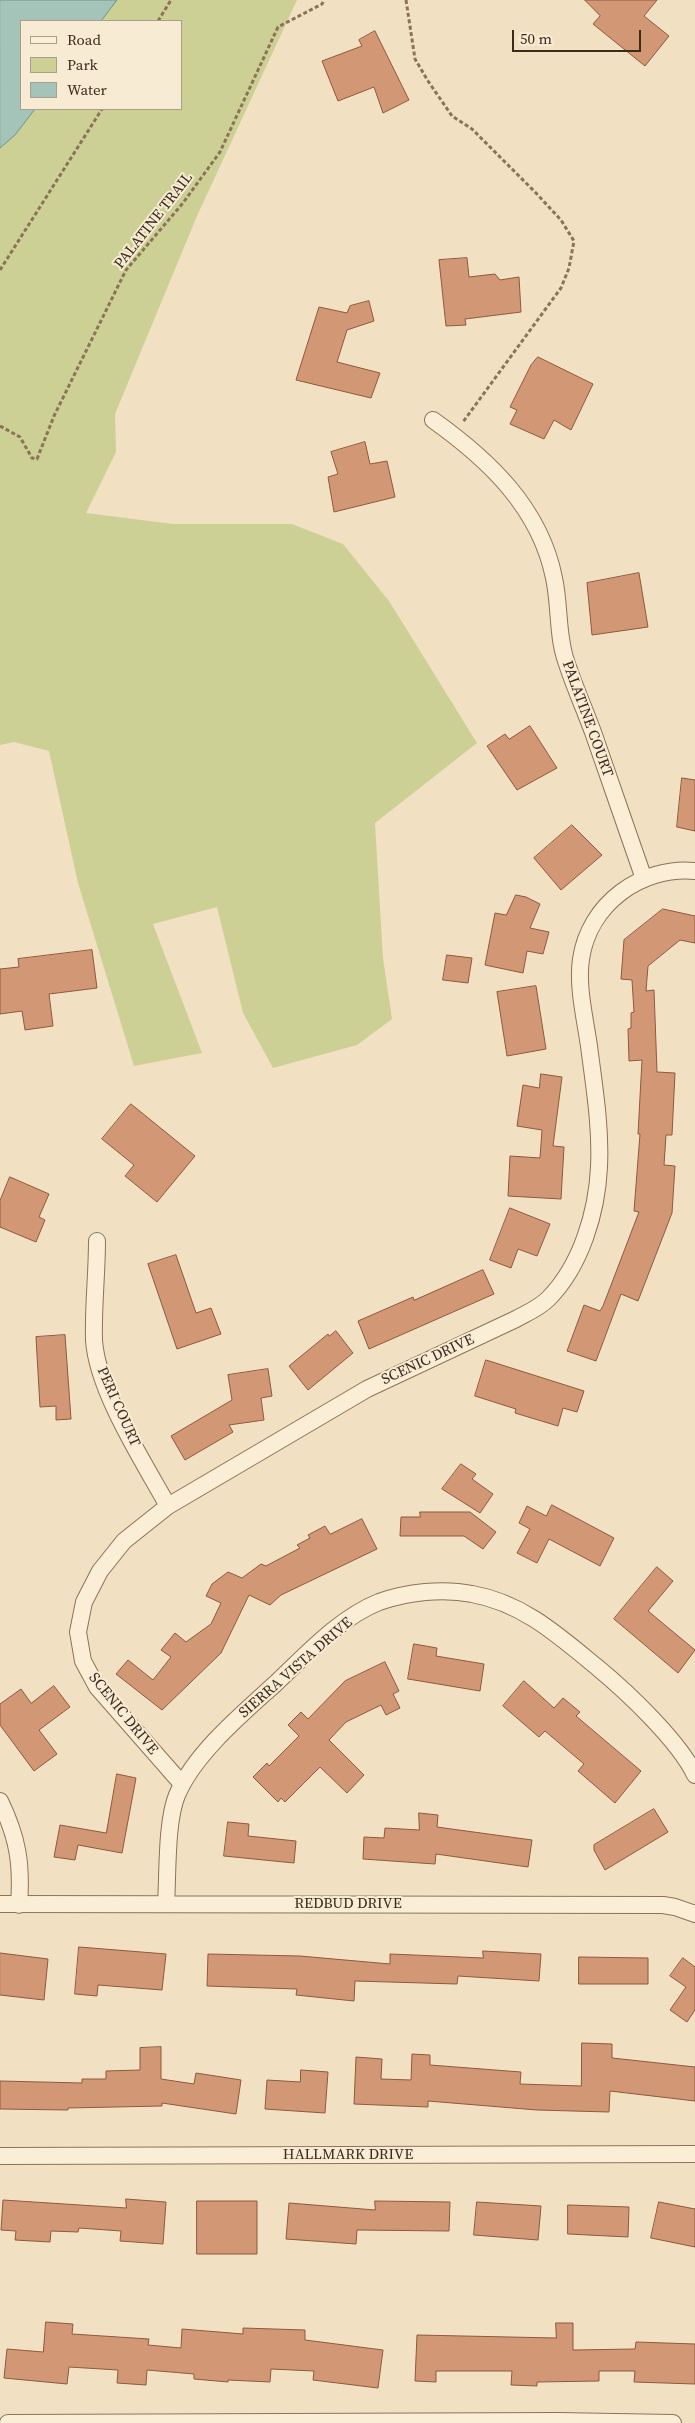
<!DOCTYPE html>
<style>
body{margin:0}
#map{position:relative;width:695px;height:2423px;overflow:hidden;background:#f1e1c2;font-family:"Source Serif 4",serif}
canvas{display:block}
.legend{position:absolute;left:20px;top:20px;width:162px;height:90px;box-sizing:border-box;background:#f8ebd3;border:1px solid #ad9e8a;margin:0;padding:6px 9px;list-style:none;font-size:15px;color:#3c2a1d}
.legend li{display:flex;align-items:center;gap:10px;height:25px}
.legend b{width:25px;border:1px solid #ad9e8a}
.scale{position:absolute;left:512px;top:30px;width:129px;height:22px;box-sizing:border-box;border:2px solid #3c2a1d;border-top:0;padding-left:6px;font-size:15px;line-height:18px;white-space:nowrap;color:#3c2a1d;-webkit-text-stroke:4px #f8ebd3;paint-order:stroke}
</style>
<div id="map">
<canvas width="695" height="2423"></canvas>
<ul class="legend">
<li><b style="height:6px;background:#fbeed6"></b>Road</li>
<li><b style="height:14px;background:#ccd095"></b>Park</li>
<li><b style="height:14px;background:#a5c4b9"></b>Water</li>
</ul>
<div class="scale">50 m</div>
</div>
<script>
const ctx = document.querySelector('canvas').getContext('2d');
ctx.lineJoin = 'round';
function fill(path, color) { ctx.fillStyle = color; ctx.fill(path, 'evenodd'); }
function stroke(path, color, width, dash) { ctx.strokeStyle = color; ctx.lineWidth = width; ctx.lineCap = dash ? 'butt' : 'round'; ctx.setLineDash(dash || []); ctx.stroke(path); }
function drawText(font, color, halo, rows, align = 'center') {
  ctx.font = font + ' "Source Serif 4",serif'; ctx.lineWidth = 4; ctx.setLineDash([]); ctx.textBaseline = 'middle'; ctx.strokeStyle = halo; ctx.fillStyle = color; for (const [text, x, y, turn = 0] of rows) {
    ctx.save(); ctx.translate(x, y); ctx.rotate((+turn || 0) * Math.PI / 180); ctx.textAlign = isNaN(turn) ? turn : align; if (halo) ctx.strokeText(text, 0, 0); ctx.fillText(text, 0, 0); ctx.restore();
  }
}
fill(new Path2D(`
 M 117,0 L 297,0 L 197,216 L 115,414 L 116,452 L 86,513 L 173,524 L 292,524 L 343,544 L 389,601 L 477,743 L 375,823 L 383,958 L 392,1019 L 357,1045 L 273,1068 L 243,1013 L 217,907 L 153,924 L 202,1053 L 134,1066 L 78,883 L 49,751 L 14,742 L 0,745 L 0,148 L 15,135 L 35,109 L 181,109 L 181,21 L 101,21 Z`), '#ccd095');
const water = new Path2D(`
 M 0,0 L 117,0 L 101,21 L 21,21 L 21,109 L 35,109 L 15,135 L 0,148 Z`);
fill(water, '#a5c4b9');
stroke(water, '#6b9387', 1);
const building = new Path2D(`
 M 585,0 L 657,0 L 644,16 L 669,36 L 645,66 L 593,24 L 600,16 Z
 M 375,31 L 409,100 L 383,113 L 374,87 L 338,101 L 322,61 L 362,46 L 359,40 Z
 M 467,258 L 469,277 L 495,274 L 500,280 L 519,277 L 521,312 L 465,319 L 466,325 L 446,326 L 439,260 Z
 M 369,301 L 374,321 L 347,330 L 337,362 L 380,373 L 371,398 L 296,380 L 319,307 L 347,313 L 350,306 Z
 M 538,357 L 593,384 L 571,430 L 554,420 L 544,439 L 510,424 L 517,410 L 510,407 L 531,365 Z
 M 365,442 L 370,464 L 387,461 L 395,497 L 334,512 L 328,477 L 338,474 L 331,452 Z
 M 639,573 L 648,627 L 592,635 L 587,583 Z
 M 530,726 L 557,768 L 517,790 L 487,746 L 505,734 L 509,739 Z
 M 682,778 L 695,780 L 695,831 L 677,827 Z
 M 572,825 L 602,855 L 561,890 L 534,858 Z
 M 516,895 L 526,897 L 540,904 L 530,928 L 549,932 L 543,954 L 527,951 L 523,973 L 485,965 L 495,913 L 506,915 Z
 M 663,909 L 695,916 L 695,943 L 680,940 L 648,966 L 646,991 L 654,990 L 657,1072 L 675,1073 L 672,1135 L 666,1135 L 664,1165 L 675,1166 L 672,1213 L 638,1301 L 621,1294 L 596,1361 L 567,1351 L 584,1305 L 600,1311 L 603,1306 L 639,1212 L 634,1211 L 640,1134 L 638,1134 L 642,1060 L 629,1061 L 628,1029 L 631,1028 L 631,1013 L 634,1012 L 632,980 L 621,979 L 624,940 Z
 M 92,950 L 97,988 L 49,994 L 53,1026 L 25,1030 L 22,1011 L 0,1014 L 0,969 L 19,967 L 18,959 Z
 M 447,955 L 472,958 L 468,983 L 443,980 Z
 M 536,986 L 546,1049 L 507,1056 L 497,992 Z
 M 541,1074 L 562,1077 L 553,1146 L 564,1147 L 561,1199 L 508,1196 L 510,1156 L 540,1158 L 542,1130 L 517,1126 L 523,1085 L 539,1088 Z
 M 131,1104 L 195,1156 L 157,1202 L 125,1176 L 134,1165 L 102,1139 Z
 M 10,1177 L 49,1194 L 39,1217 L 45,1220 L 36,1242 L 0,1227 L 0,1201 Z
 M 510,1208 L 550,1224 L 537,1256 L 518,1249 L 511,1268 L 490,1260 Z
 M 176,1255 L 196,1313 L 211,1308 L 221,1334 L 177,1349 L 148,1264 Z
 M 483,1270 L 494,1294 L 369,1349 L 358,1321 L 413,1297 L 414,1300 Z
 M 336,1331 L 353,1353 L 308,1390 L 289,1366 L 328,1334 L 329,1336 Z
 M 65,1335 L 71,1419 L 56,1420 L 56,1406 L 40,1407 L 36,1337 Z
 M 486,1360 L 584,1391 L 577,1412 L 563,1408 L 558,1426 L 515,1413 L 516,1409 L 475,1396 Z
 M 268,1369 L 272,1396 L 261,1398 L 264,1420 L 229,1425 L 233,1432 L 185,1460 L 171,1436 L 232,1400 L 228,1375 Z
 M 461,1464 L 476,1474 L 472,1479 L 493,1494 L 480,1513 L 442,1489 Z
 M 552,1505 L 614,1538 L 600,1566 L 549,1539 L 537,1563 L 517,1553 L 530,1529 L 519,1523 L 527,1506 L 546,1516 Z
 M 420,1512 L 470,1512 L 496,1532 L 483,1549 L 464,1536 L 400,1536 L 401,1517 L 420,1517 Z
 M 362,1519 L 377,1549 L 281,1595 L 270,1605 L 249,1595 L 221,1653 L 162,1710 L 116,1674 L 128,1660 L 153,1680 L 171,1657 L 161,1650 L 175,1633 L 186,1642 L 211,1624 L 221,1603 L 206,1596 L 212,1584 L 228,1572 L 242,1578 L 261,1564 L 266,1566 L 300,1548 L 297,1545 L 310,1538 L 308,1535 L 325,1526 L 330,1534 Z
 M 657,1567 L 673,1581 L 648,1611 L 695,1650 L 678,1673 L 614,1619 Z
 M 414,1644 L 437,1648 L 436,1656 L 484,1664 L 480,1691 L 408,1679 Z
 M 385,1662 L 399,1691 L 393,1694 L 400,1708 L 386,1715 L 381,1705 L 346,1722 L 329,1740 L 364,1775 L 347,1793 L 320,1767 L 285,1802 L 281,1798 L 278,1802 L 253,1777 L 267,1763 L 269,1766 L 299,1736 L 288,1725 L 301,1712 L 308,1719 L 345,1681 Z
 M 524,1681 L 554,1708 L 563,1698 L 580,1712 L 576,1716 L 641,1771 L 615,1803 L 578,1771 L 584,1764 L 545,1731 L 539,1737 L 503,1706 Z
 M 54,1686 L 70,1707 L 39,1730 L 57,1754 L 34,1771 L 0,1725 L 0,1704 L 21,1689 L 31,1703 Z
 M 117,1774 L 136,1778 L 122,1853 L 78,1845 L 75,1860 L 54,1857 L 60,1825 L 106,1833 Z
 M 654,1809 L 668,1832 L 605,1870 L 594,1850 L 594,1845 Z
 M 419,1813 L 438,1815 L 437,1827 L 532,1840 L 528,1867 L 436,1854 L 435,1864 L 363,1859 L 364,1837 L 384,1838 L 385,1828 L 419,1830 Z
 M 228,1822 L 249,1824 L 248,1836 L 296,1841 L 294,1863 L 224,1856 Z
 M 79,1947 L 166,1954 L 162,1990 L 98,1985 L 97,1996 L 75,1994 Z
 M 483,1951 L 541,1954 L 539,1981 L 458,1976 L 457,1984 L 355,1981 L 354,2001 L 296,1995 L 297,1989 L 207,1986 L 208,1954 L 300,1956 L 390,1964 L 390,1954 L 483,1958 Z
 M 0,1953 L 48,1959 L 44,2000 L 0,1995 Z
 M 579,1957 L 648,1958 L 648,1984 L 579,1984 Z
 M 683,1958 L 695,1967 L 695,2010 L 687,2022 L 670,2010 L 686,1987 L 670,1976 Z
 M 582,2043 L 612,2044 L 612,2058 L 695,2067 L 695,2101 L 610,2091 L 609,2112 L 537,2110 L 428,2101 L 428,2107 L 354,2104 L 356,2057 L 382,2059 L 381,2079 L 411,2080 L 412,2054 L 430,2055 L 430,2065 L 521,2072 L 520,2084 L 581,2086 Z
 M 161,2047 L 161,2079 L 194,2084 L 196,2073 L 241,2080 L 236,2114 L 162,2103 L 162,2106 L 68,2108 L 68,2110 L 0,2109 L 0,2081 L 82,2083 L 82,2079 L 106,2079 L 106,2071 L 140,2070 L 140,2048 Z
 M 301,2070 L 328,2072 L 325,2113 L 265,2109 L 267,2080 L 300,2082 Z
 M 126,2199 L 166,2202 L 163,2244 L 120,2241 L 121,2231 L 79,2228 L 78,2232 L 51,2231 L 50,2242 L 15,2240 L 16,2231 L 1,2230 L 3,2200 L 126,2208 Z
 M 197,2201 L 257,2201 L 257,2254 L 197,2254 Z
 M 375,2201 L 450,2202 L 449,2231 L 357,2230 L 356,2244 L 286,2239 L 289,2203 L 375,2210 Z
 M 477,2202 L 541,2206 L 538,2240 L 474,2235 Z
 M 659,2202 L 695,2209 L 695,2247 L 651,2238 Z
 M 568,2205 L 629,2207 L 628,2237 L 568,2234 Z
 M 46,2322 L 73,2324 L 72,2334 L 149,2339 L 148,2345 L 181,2348 L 182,2329 L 243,2334 L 243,2328 L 305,2330 L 305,2340 L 383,2350 L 378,2388 L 313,2380 L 314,2371 L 271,2369 L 270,2382 L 228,2380 L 228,2382 L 194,2379 L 194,2374 L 147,2370 L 146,2385 L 117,2383 L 118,2370 L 69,2367 L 67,2384 L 4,2378 L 7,2349 L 43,2352 Z
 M 556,2323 L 573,2323 L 573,2350 L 635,2349 L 636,2342 L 695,2344 L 695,2384 L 634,2382 L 635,2371 L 599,2371 L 599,2381 L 537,2382 L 537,2386 L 511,2385 L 512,2371 L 436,2371 L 436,2382 L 415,2381 L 417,2335 L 556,2338 Z`);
fill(building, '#d29875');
stroke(building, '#8e583c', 1);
const minor = new Path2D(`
 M 433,420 C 489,460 540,508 554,578 C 560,605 557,635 566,661 C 574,686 585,710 594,735 C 611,783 627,831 644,879
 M 97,1241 C 97,1274 93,1307 94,1340 C 97,1390 143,1461 168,1506
 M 182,1784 L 97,1687 L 83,1661 L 78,1632 L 84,1602 L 100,1571 L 124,1541 L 168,1506 L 367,1389 L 516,1319 C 527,1313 539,1308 548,1299 C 581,1266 597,1212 599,1167 C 601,1126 594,1086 589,1046 C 585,1018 577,987 581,959 C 589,904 641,866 695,871
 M 0,1801 C 18,1838 22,1864 19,1905
 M 0,1904 L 663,1905 L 675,1907 L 695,1914
 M 166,1904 C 168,1873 166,1822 177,1795 C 195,1753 242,1714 275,1684 C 306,1655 339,1618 379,1602 C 407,1592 443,1588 472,1594 C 523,1603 559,1636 598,1668 C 627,1692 679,1741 695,1775
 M 0,2156 L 695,2154
 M 8,2423 L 558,2421 L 673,2423`);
stroke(minor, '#8d7258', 18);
stroke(new Path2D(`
 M 406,0 L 415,59 L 428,81 L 452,116 L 472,129 L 535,192 L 561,220 L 574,241 L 569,268 L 561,288 L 463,422
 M 158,21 L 171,0
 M 0,270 L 102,109
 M 0,426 L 20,437 L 32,458 L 37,459 L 54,416 L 126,270 L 183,203 L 220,152 L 278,27 L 322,4 L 324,0`), '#8d7258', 3, [4, 2.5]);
stroke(minor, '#fbeed6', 16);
drawText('15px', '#3c2a1d', '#f8ebd3', [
 ["PALATINE TRAIL",154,221,-52],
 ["PALATINE COURT",587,719,70],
 ["SCENIC DRIVE",428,1360,-25],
 ["PERI COURT",118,1407,66],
 ["SIERRA VISTA DRIVE",296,1668,-41],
 ["SCENIC DRIVE",123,1714,51],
 ["REDBUD DRIVE",348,1904],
 ["HALLMARK DRIVE",348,2155]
]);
</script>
